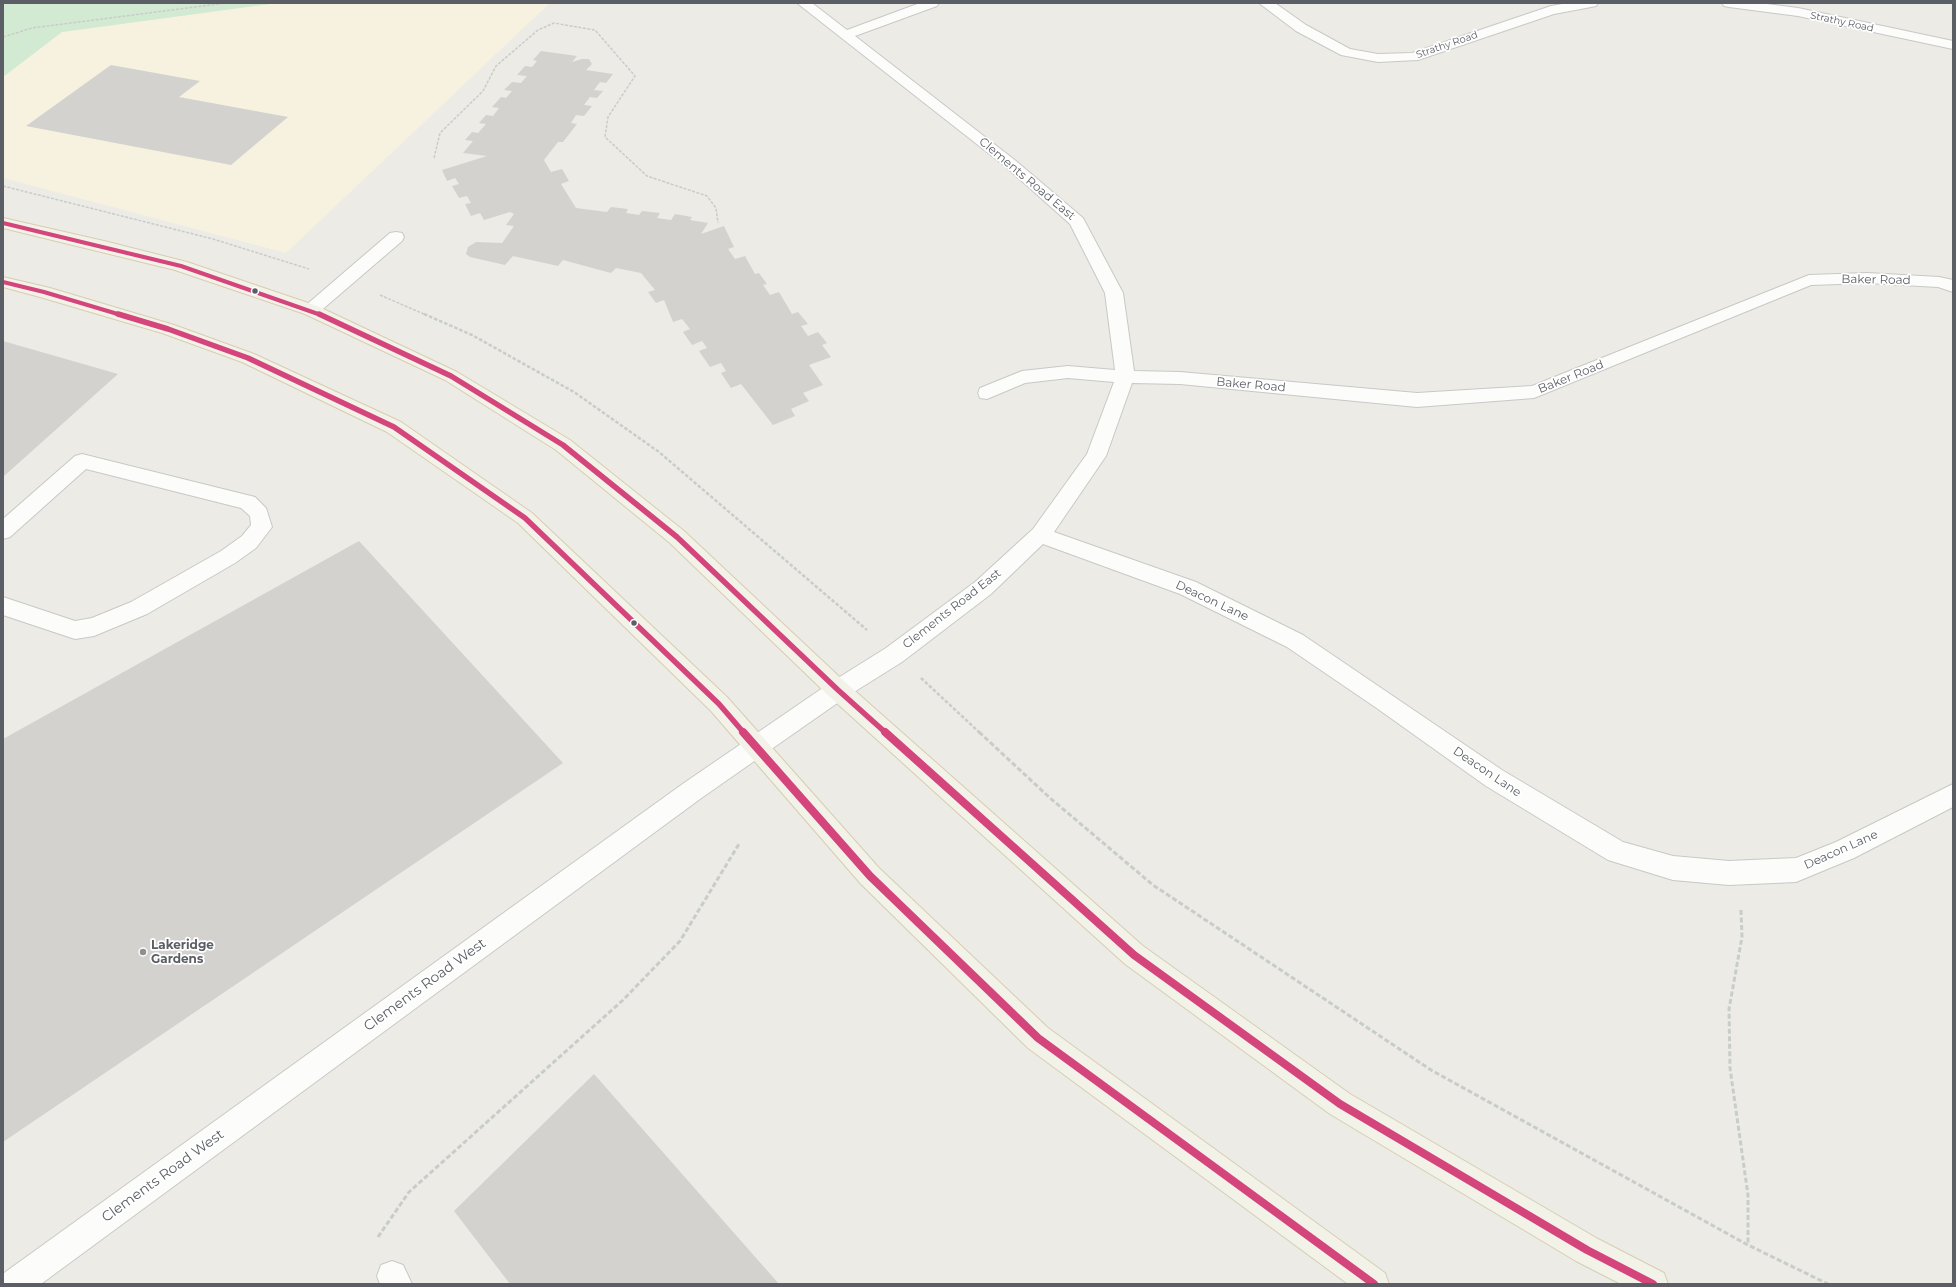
<!DOCTYPE html>
<style>
body{margin:0}
#map{position:relative;width:1956px;height:1287px;overflow:hidden;background:#ecebe6;font-family:Montserrat,sans-serif}
canvas{display:block}
.frame{position:absolute;inset:0;border:4px solid #5b5f65;pointer-events:none}
</style>
<div id="map">
<canvas width="1956" height="1287"></canvas>
<div class="frame"></div>
</div>
<script>
const ctx = document.querySelector('canvas').getContext('2d');
ctx.lineJoin = 'round';
function fill(path, color) { ctx.fillStyle = color; ctx.fill(path, 'evenodd'); }
function stroke(path, color, width, dash) { ctx.strokeStyle = color; ctx.lineWidth = width; ctx.lineCap = dash ? 'butt' : 'round'; ctx.setLineDash(dash || []); ctx.stroke(path); }
function drawText(font, color, halo, rows, align = 'center') {
  ctx.font = font + ' Montserrat,sans-serif'; ctx.lineWidth = 3.5; ctx.setLineDash([]); ctx.textBaseline = 'middle'; ctx.strokeStyle = halo; ctx.fillStyle = color; for (const [text, x, y, turn = 0] of rows) {
    ctx.save(); ctx.translate(x, y); ctx.rotate((+turn || 0) * Math.PI / 180); ctx.textAlign = isNaN(turn) ? turn : align; if (halo) ctx.strokeText(text, 0, 0); ctx.fillText(text, 0, 0); ctx.restore();
  }
}
fill(new Path2D(`
 M 277,3 L 550,3 L 286,253 L 3,178 L 3,77 L 62,32 Z`), '#f6f2df');
fill(new Path2D(`
 M 3,3 L 277,3 L 62,32 L 3,77 Z`), '#d2ead1');
fill(new Path2D(`
 M 541,51 L 577,56 L 572,62 L 582,59 L 589,59 L 592,64 L 586,70 L 613,74 L 606,83 L 600,82 L 594,90 L 603,91 L 597,98 L 590,97 L 584,105 L 592,106 L 584,116 L 576,115 L 571,123 L 577,124 L 563,142 L 558,142 L 544,160 L 551,172 L 562,169 L 569,181 L 561,184 L 576,208 L 607,212 L 611,207 L 628,209 L 626,213 L 639,215 L 642,211 L 660,213 L 657,218 L 671,220 L 675,214 L 692,217 L 690,220 L 708,223 L 701,234 L 724,226 L 734,247 L 728,249 L 735,259 L 745,256 L 755,274 L 759,273 L 767,284 L 763,285 L 770,295 L 779,292 L 792,314 L 798,312 L 808,324 L 801,326 L 808,336 L 818,332 L 827,343 L 822,345 L 831,357 L 809,365 L 823,385 L 803,393 L 809,401 L 791,409 L 795,416 L 773,425 L 741,384 L 731,388 L 721,373 L 726,371 L 721,363 L 710,367 L 699,351 L 707,348 L 702,341 L 692,345 L 683,332 L 690,329 L 682,319 L 673,322 L 664,300 L 656,303 L 648,292 L 655,290 L 641,273 L 616,268 L 611,273 L 563,260 L 558,266 L 513,256 L 505,265 L 470,257 L 466,254 L 468,247 L 476,242 L 502,243 L 514,226 L 506,225 L 514,214 L 510,212 L 484,220 L 480,213 L 471,216 L 465,204 L 471,203 L 467,196 L 459,198 L 452,186 L 459,184 L 455,178 L 447,181 L 442,170 L 487,156 L 463,153 L 473,141 L 465,140 L 472,132 L 478,133 L 486,124 L 479,123 L 486,115 L 493,116 L 499,108 L 492,107 L 501,97 L 506,98 L 512,91 L 504,90 L 512,82 L 521,83 L 527,76 L 517,75 L 525,66 L 532,67 L 537,61 L 533,60 Z
 M 111,65 L 200,81 L 179,97 L 288,117 L 231,165 L 26,126 Z
 M 3,341 L 118,374 L 3,477 Z
 M 359,541 L 563,763 L 3,1142 L 3,739 Z
 M 594,1074 L 779,1284 L 510,1284 L 454,1211 Z`), '#d3d2cf');
const minor = new Path2D(`
 M 797,3 L 812,3 L 847,30 L 920,3 L 939,3 L 937,6 L 855,36 L 1016,161 L 1083,218 L 1123,293 L 1134,371 L 1180,372 L 1417,393 L 1532,386 L 1809,275 L 1867,273 L 1939,277 L 1953,280 L 1953,292 L 1938,287 L 1867,283 L 1811,285 L 1534,398 L 1417,407 L 1180,384 L 1132,383 L 1106,456 L 1054,532 L 1196,582 L 1303,635 L 1502,770 L 1623,842 L 1673,856 L 1729,861 L 1796,858 L 1836,842 L 1953,784 L 1953,807 L 1854,858 L 1796,882 L 1729,885 L 1673,880 L 1608,860 L 1486,786 L 1378,709 L 1287,647 L 1180,594 L 1043,544 L 991,594 L 902,662 L 846,697 L 700,799 L 41,1284 L 3,1284 L 4,1273 L 684,783 L 830,683 L 886,648 L 975,582 L 1033,529 L 1087,454 L 1114,382 L 1068,378 L 1025,383 L 987,399 L 980,398 L 978,393 L 980,388 L 1022,371 L 1068,366 L 1115,370 L 1105,293 L 1070,224 L 1006,167 Z
 M 1259,3 L 1275,3 L 1306,25 L 1350,49 L 1378,54 L 1412,53 L 1551,6 L 1568,3 L 1598,3 L 1596,6 L 1591,7 L 1554,14 L 1418,60 L 1378,62 L 1341,55 L 1296,31 Z
 M 1722,3 L 1759,3 L 1798,8 L 1953,41 L 1953,49 L 1798,16 L 1729,7 L 1724,6 Z
 M 396,232 L 402,233 L 404,237 L 402,241 L 317,314 L 311,316 L 305,314 L 302,310 L 305,306 L 390,233 Z
 M 82,454 L 255,497 L 266,508 L 272,527 L 256,548 L 235,563 L 147,614 L 94,636 L 75,639 L 3,615 L 3,597 L 75,621 L 92,618 L 131,602 L 221,551 L 242,536 L 251,525 L 250,516 L 241,508 L 86,469 L 10,537 L 3,539 L 3,519 L 75,456 Z
 M 392,1261 L 403,1265 L 412,1284 L 380,1284 L 377,1276 L 381,1265 Z`);
const major = new Path2D(`
 M 3,218 L 104,241 L 187,262 L 317,306 L 457,372 L 570,440 L 684,531 L 846,683 L 1143,946 L 1350,1094 L 1598,1239 L 1664,1273 L 1668,1284 L 1621,1284 L 1576,1261 L 1330,1114 L 1125,964 L 830,697 L 670,543 L 556,450 L 445,380 L 305,314 L 175,270 L 3,228 Z
 M 3,277 L 50,288 L 174,325 L 254,354 L 401,422 L 532,513 L 727,697 L 879,868 L 1048,1028 L 1385,1273 L 1389,1284 L 1348,1284 L 1028,1048 L 861,884 L 711,711 L 518,523 L 387,432 L 242,362 L 162,333 L 40,297 L 3,287 Z`);
stroke(minor, '#c8c8c7', 2);
stroke(major, '#d7cdb2', 2);
stroke(new Path2D(`
 M 3,37 L 32,28 L 226,3
 M 434,158 L 440,133 L 483,91 L 496,66 L 538,30 L 554,23 L 595,30 L 635,76 L 608,117 L 605,137 L 647,176 L 707,196 L 716,208 L 718,223
 M 3,186 L 213,239 L 309,269
 M 380,295 L 426,315`), '#c8cdca', 1.5, [3, 1.5]);
stroke(new Path2D(`
 M 424,314 L 472,335 L 574,392 L 659,452 L 867,630
 M 921,678 L 980,733`), '#c8cdca', 2.5, [3.5, 2]);
stroke(new Path2D(`
 M 979,732 L 1050,798 L 1153,885 L 1431,1070 L 1748,1245 L 1828,1284
 M 1741,910 L 1742,937 L 1729,1009 L 1730,1068 L 1748,1195 L 1748,1245
 M 378,1237 L 409,1192 L 623,1000 L 680,941 L 739,844`), '#c8cdca', 3, [5, 2.5]);
fill(minor, '#fcfcfb');
fill(major, '#f3f2e8');
stroke(new Path2D(`
 M 3,223 L 181,266 L 321,315
 M 3,282 L 44,292 L 121,315`), '#d4457c', 4);
stroke(new Path2D(`
 M 118,314 L 168,329 L 248,358 L 394,427 L 525,518 L 719,704 L 744,733
 M 319,314 L 451,376 L 563,445 L 677,537 L 838,690 L 886,733`), '#d4457c', 5.5);
stroke(new Path2D(`
 M 743,732 L 870,876 L 1038,1038 L 1374,1284
 M 885,732 L 1134,955 L 1340,1104 L 1587,1250 L 1653,1284`), '#d4457c', 8);
for (const [x, y, r, color] of [
 [255,291,3.5,"#5b5f65"],
 [634,623,3.5,"#5b5f65"],
 [143,952,4,"#8e9092"]
]) { const dot = new Path2D(); dot.arc(x, y, r, 0, 2 * Math.PI); ctx.fillStyle = color; ctx.fill(dot); stroke(dot, '#fff', 1.5); }
drawText('10px', '#5b5f65', '#fff', [
 ["Strathy Road",1842,22,12],
 ["Strathy Road",1447,45,-19]
]);
drawText('12px', '#5b5f65', '#fff', [
 ["Clements Road East",1027,179,40],
 ["Baker Road",1876,280,1],
 ["Baker Road",1571,377,-22],
 ["Baker Road",1251,385,5],
 ["Deacon Lane",1212,601,25],
 ["Clements Road East",952,609,-38],
 ["Deacon Lane",1487,772,34],
 ["Deacon Lane",1841,850,-24]
]);
drawText('bold 12px', '#5b5f65', '#fff', [
 ["Lakeridge",151,945],
 ["Gardens",151,959]
], 'left');
drawText('14px', '#5b5f65', '#fff', [
 ["Clements Road West",425,985,-36],
 ["Clements Road West",163,1176,-36]
]);
</script>
